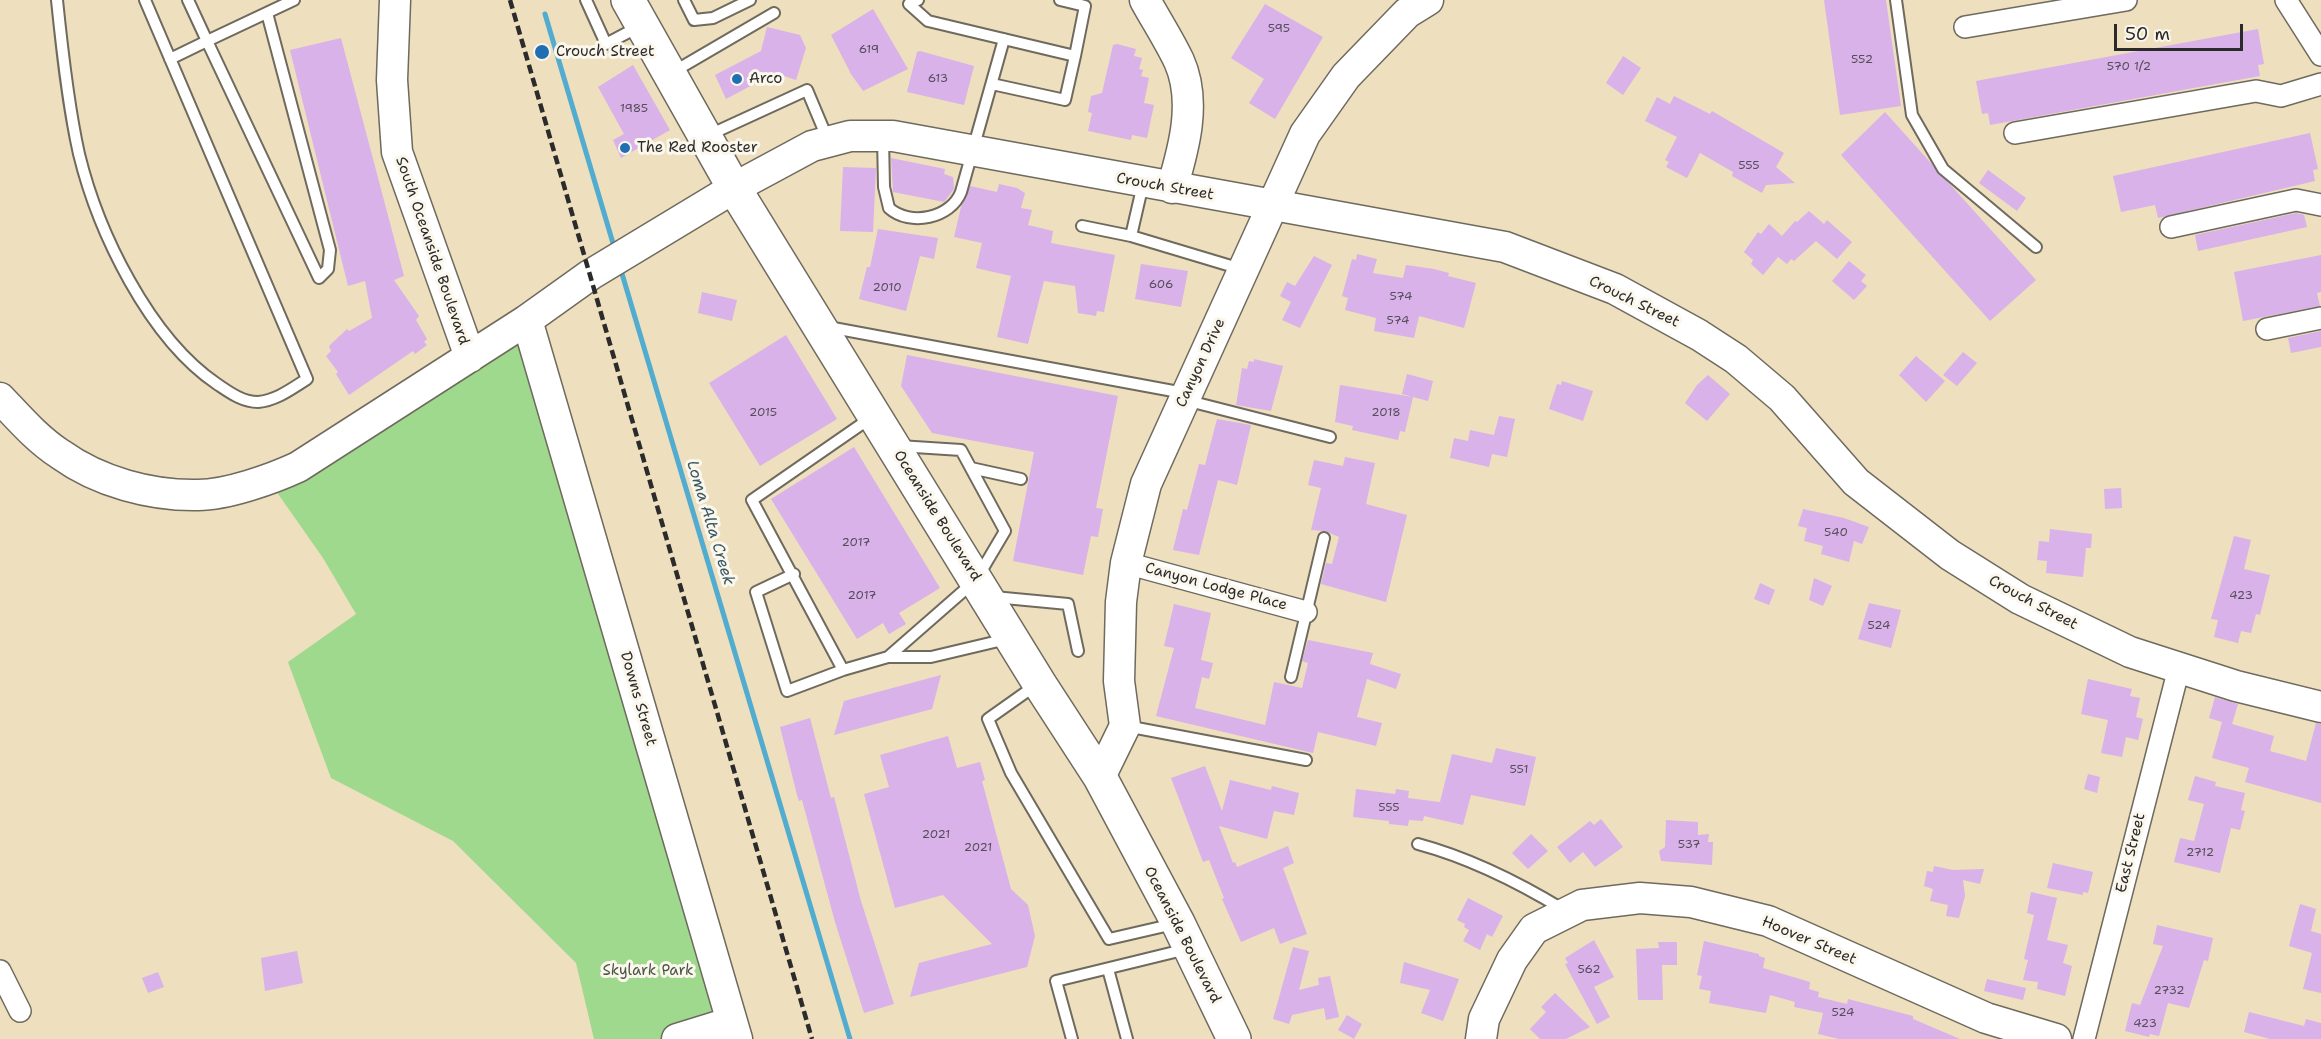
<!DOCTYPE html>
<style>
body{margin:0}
#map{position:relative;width:2321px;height:1039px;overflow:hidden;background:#eedfbe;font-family:"Shantell Sans",sans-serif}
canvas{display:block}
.scale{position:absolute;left:2114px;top:24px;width:129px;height:27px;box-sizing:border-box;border:3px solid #2b2b2b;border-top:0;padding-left:8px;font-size:18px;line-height:21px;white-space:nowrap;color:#2b2b2b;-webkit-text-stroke:4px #fbf7ec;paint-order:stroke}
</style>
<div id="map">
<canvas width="2321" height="1039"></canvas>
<div class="scale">50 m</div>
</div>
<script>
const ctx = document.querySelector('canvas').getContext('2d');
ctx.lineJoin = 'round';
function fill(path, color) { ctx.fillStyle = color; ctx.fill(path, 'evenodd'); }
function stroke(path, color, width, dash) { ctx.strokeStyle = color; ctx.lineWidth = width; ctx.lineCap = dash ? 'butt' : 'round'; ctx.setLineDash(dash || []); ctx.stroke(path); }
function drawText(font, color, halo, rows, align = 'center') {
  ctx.font = font + ' "Shantell Sans",sans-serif'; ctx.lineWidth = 6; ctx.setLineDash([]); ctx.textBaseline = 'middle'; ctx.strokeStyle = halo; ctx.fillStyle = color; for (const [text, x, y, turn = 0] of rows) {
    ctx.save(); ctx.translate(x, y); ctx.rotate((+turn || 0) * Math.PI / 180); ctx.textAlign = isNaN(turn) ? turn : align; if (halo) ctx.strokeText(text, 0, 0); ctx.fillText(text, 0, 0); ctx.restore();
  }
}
fill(new Path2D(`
 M 527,320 L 733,1023 L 679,1039 L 594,1039 L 576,963 L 453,841 L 331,778 L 288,662 L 356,614 L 323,558 L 269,481 Z`), '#9ed98d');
stroke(new Path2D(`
 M 545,14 L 615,250
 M 620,267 L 850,1039`), '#52accf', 5);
fill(new Path2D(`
 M 1824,0 L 1886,0 L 1901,106 L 1840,115 Z
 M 1265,4 L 1323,37 L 1275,119 L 1249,103 L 1264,79 L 1231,58 Z
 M 873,9 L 908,69 L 863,91 L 851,74 L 831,35 Z
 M 767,27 L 800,35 L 806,48 L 796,80 L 775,73 L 726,99 L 715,75 L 761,51 Z
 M 2258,29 L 2264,64 L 2258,65 L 2260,76 L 1990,125 L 1988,113 L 1982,114 L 1976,81 Z
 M 341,38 L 404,276 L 394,280 L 419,316 L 416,320 L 427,339 L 424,342 L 427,345 L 415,354 L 413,351 L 349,395 L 336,374 L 338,372 L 326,356 L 331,351 L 329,346 L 347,329 L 349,331 L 372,318 L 365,281 L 348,286 L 290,50 Z
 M 1117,44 L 1136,49 L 1134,56 L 1142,58 L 1139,69 L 1143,70 L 1141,76 L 1149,78 L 1144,103 L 1154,105 L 1147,138 L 1132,135 L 1131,140 L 1088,131 L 1092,113 L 1088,112 L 1091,96 L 1102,93 L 1113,45 Z
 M 920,51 L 974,66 L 964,105 L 907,92 L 917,52 Z
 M 1623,56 L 1641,68 L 1623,95 L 1606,83 Z
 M 633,65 L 670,130 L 621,158 L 613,140 L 624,134 L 598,87 Z
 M 1674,96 L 1710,114 L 1712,111 L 1784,153 L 1776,167 L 1795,183 L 1766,185 L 1762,193 L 1732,176 L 1733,172 L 1700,153 L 1687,178 L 1666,167 L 1669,162 L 1665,160 L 1677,137 L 1645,121 L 1657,97 L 1670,104 Z
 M 1885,112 L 2036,280 L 1990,321 L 1841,155 Z
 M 2310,133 L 2318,169 L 2313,170 L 2315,181 L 2158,218 L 2155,205 L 2121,212 L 2113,176 Z
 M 891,158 L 945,169 L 944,174 L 953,177 L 954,189 L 944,202 L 893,192 Z
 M 843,167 L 876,168 L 873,232 L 840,231 Z
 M 1988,170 L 2026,198 L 2017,211 L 1979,183 Z
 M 999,184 L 1017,188 L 1025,193 L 1021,208 L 1032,210 L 1028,225 L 1053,231 L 1051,243 L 1115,255 L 1104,312 L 1097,311 L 1096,316 L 1078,313 L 1075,286 L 1044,281 L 1028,344 L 997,337 L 1011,276 L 976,268 L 982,243 L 954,237 L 961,207 L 970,186 L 997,192 Z
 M 1809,211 L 1824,224 L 1827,220 L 1852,242 L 1837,259 L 1816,241 L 1794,261 L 1791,259 L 1787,264 L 1778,257 L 1763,275 L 1751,264 L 1753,260 L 1744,252 L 1758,232 L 1761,234 L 1769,224 L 1782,236 L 1795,221 L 1797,222 Z
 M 2296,213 L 2304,215 L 2307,227 L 2198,251 L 2195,235 Z
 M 878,229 L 938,238 L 934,259 L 920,256 L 906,311 L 859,299 L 867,267 L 870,267 Z
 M 1357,254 L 1377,259 L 1373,273 L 1403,278 L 1406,265 L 1434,269 L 1449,273 L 1448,276 L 1476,283 L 1464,328 L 1419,316 L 1414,338 L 1374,331 L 1376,318 L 1345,310 L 1348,298 L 1342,296 L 1352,259 L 1356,260 Z
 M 2321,255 L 2321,292 L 2317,293 L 2320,306 L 2243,321 L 2234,272 Z
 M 1314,256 L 1332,265 L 1300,328 L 1282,320 L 1291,302 L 1280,296 L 1287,282 L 1295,286 Z
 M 1849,261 L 1866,275 L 1861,281 L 1867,286 L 1854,300 L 1832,281 Z
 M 1141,264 L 1188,271 L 1181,307 L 1135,299 Z
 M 702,292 L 737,300 L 732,321 L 698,313 Z
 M 2321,331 L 2321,347 L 2291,353 L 2288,338 Z
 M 786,335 L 837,419 L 760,466 L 709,383 Z
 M 1963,352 L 1977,363 L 1957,386 L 1943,375 Z
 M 907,355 L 1118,396 L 1096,508 L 1103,509 L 1098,537 L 1091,536 L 1083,575 L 1013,561 L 1034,452 L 932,433 L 901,386 Z
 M 1916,356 L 1945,381 L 1926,402 L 1899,375 Z
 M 1254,359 L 1283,366 L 1271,411 L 1236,405 L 1242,368 L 1247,369 L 1249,361 L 1254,362 Z
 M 1407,374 L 1433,381 L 1428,401 L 1402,394 Z
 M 1708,375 L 1730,394 L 1707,421 L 1685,403 L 1697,385 Z
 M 1562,381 L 1593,391 L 1583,421 L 1549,409 L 1557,384 L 1561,385 Z
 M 1340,385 L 1413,397 L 1405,432 L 1400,431 L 1398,440 L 1352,430 L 1353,426 L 1335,422 Z
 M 1499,416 L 1515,419 L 1507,457 L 1492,454 L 1489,467 L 1450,458 L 1454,438 L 1468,441 L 1470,430 L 1494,435 Z
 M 1217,419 L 1251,425 L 1237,485 L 1218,480 L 1199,555 L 1173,550 L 1183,509 L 1187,510 L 1199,464 L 1205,465 Z
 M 854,447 L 940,588 L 899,613 L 906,624 L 889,634 L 883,623 L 857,639 L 771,499 Z
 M 1345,457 L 1375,463 L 1366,504 L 1407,515 L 1386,602 L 1321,584 L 1326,563 L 1332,564 L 1339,537 L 1325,531 L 1311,530 L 1321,488 L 1308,485 L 1314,460 L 1343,466 Z
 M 2121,488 L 2122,508 L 2105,509 L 2104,489 Z
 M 1803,509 L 1844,518 L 1869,527 L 1862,544 L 1854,541 L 1849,562 L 1821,554 L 1823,546 L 1804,541 L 1807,528 L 1798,526 Z
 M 2050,529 L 2092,534 L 2091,548 L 2086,548 L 2083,577 L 2046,573 L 2047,561 L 2037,560 L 2039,541 L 2049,542 Z
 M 2234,536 L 2251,540 L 2244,569 L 2270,575 L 2260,615 L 2256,614 L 2251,633 L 2241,631 L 2238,643 L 2214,637 L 2218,620 L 2211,619 Z
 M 1814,578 L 1832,586 L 1823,606 L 1809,600 Z
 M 1760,583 L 1775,590 L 1769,605 L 1754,599 Z
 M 1869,603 L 1901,610 L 1891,648 L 1858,639 Z
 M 1174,604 L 1211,613 L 1201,660 L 1213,663 L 1209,679 L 1202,677 L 1195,708 L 1265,725 L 1274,682 L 1302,688 L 1308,663 L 1302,661 L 1308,640 L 1373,653 L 1370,664 L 1401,674 L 1396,689 L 1367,679 L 1357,717 L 1382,723 L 1376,746 L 1318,732 L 1313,753 L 1156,716 L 1174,648 L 1164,646 Z
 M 941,675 L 932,709 L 834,735 L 844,701 Z
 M 2088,679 L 2132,689 L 2130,696 L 2140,698 L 2136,717 L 2143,719 L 2138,740 L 2126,737 L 2122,757 L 2101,753 L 2108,720 L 2081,714 Z
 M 2215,697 L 2238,704 L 2232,724 L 2274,736 L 2270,751 L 2306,761 L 2316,723 L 2321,724 L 2321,803 L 2245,782 L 2249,768 L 2212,758 L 2222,722 L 2209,718 Z
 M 810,718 L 831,798 L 834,797 L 861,901 L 894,1004 L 864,1013 L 835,922 L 802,800 L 799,801 L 797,795 L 780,727 Z
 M 948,736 L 957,768 L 980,762 L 985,780 L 982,781 L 1011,889 L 1028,905 L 1035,936 L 1027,967 L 910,997 L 919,963 L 992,944 L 943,895 L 895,908 L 864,794 L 889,787 L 880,755 Z
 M 1496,748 L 1536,757 L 1525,806 L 1471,795 L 1463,825 L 1424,816 L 1423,821 L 1409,820 L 1408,826 L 1389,824 L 1389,821 L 1353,817 L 1356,789 L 1395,794 L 1396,789 L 1409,791 L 1408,798 L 1440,802 L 1452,754 L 1492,763 Z
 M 1205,766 L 1222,811 L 1230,780 L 1271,790 L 1272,786 L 1299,793 L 1294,815 L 1274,811 L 1267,839 L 1219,826 L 1233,863 L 1235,862 L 1237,867 L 1288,846 L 1294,863 L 1283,868 L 1307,934 L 1280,944 L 1274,928 L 1241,942 L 1222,899 L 1224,898 L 1209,860 L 1203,862 L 1171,778 Z
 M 2088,774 L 2100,777 L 2097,793 L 2084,789 Z
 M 2195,776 L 2216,782 L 2215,786 L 2245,793 L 2241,810 L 2245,811 L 2240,830 L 2231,828 L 2220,873 L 2174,862 L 2180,838 L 2194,841 L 2204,804 L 2188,800 Z
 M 1601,819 L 1623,847 L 1595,867 L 1583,852 L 1570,863 L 1557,847 L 1590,821 L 1594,825 Z
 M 1666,820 L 1698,822 L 1698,835 L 1709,834 L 1708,842 L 1713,842 L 1712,865 L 1661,861 L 1659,851 L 1665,847 Z
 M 1531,834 L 1548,851 L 1528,869 L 1512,853 Z
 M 2053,863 L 2093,872 L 2088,893 L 2083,892 L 2083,895 L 2047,888 Z
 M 1934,866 L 1953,870 L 1984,869 L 1980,884 L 1963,880 L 1965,896 L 1959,918 L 1946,916 L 1948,905 L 1930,901 L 1933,889 L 1924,886 L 1927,871 L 1933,872 Z
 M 2031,892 L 2057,898 L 2047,940 L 2068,945 L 2063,963 L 2072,966 L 2065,996 L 2037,989 L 2038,982 L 2023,980 L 2028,960 L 2024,959 L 2034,915 L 2027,913 Z
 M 1468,898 L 1503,916 L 1492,937 L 1487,934 L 1480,950 L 1463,941 L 1469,930 L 1464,927 L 1465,924 L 1457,920 Z
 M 2300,904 L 2316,909 L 2311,931 L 2321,934 L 2321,993 L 2303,989 L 2312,953 L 2289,946 Z
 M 2157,925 L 2213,938 L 2208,961 L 2204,960 L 2189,1008 L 2168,1003 L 2159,1036 L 2150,1034 L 2149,1037 L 2125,1031 L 2132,1003 L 2140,1005 L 2163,946 L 2153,944 Z
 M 1594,940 L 1614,977 L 1594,987 L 1610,1017 L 1597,1024 L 1565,964 L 1568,963 L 1565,958 Z
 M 1704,941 L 1759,954 L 1759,956 L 1765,958 L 1763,968 L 1810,982 L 1809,989 L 1819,992 L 1818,997 L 1847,1004 L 1848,999 L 1913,1016 L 1913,1019 L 1960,1039 L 1839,1039 L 1818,1034 L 1823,1013 L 1794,1007 L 1795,1002 L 1770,995 L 1766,1013 L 1709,1003 L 1711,991 L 1699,989 L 1702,976 L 1697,975 Z
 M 1658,942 L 1677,942 L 1677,965 L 1662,965 L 1663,1000 L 1638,1000 L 1636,949 L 1659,948 Z
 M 1293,947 L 1309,951 L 1299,990 L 1319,985 L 1318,978 L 1330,976 L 1339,1017 L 1326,1020 L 1324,1008 L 1292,1015 L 1289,1024 L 1273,1019 Z
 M 297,951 L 303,983 L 265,991 L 261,958 Z
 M 1404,962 L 1459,979 L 1443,1021 L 1421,1013 L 1430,990 L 1400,983 Z
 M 158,972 L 164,987 L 148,993 L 142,978 Z
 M 1987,979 L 2026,988 L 2023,1000 L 1984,991 Z
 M 1555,993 L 1590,1027 L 1566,1039 L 1540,1039 L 1530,1029 L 1546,1012 L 1541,1007 Z
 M 2249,1012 L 2304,1026 L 2306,1019 L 2321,1023 L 2321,1039 L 2270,1039 L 2244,1032 Z
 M 1347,1015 L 1362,1024 L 1354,1039 L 1338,1030 Z`), '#d8b2e9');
const lane = new Path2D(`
 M 57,0 C 62,49 68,105 79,154 C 98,232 149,338 217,384 C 229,392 242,402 258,402 C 277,400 291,389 307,379 L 145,0
 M 188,0 L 207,41 L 294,0
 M 586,0 L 606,44 L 640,26
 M 684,0 L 694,20 L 713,18 L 750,0
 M 918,0 L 909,4 L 928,21 L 1075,56 L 1085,6 L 1060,0
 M 1896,0 L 1912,115 L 1943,169 L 2036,247
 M 170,59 L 207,41 L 319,278 L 328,269 L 330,250 L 267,13
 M 673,72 L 774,13
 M 992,84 L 1065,100 L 1075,56
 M 709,135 L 807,90 L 828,140
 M 883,137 L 884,187 L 889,208 C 910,227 951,218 961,192 L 1004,39
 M 1143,184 L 1131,236 L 1241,269
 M 1082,226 L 1131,236
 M 828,327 L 1184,393
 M 1185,400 L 1330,437
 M 872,417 L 752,500 L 843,670 L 888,657 L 931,657 L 1007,639
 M 971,468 L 1021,479
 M 794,574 L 756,592 L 787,691 L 843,670
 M 994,597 L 1068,604 L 1078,651
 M 888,657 L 976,580 L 1005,531 L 961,450 L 899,446
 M 1291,677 L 1324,538
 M 1036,685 L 988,719 L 1011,773 L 1109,939 L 1174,924
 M 1126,726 L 1306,760
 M 1418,844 C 1470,858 1518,882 1564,910
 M 1108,969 L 1127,1039
 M 1072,1039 L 1056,981 L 1187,949`);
const street = new Path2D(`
 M 2286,0 L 2321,55
 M 1965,27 L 2126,0
 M 2015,133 L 2256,91 L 2281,96 L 2321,84
 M 2171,227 L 2296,200 L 2321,205
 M 2267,329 L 2321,318
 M 1126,563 L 1306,612
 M 0,971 L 20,1011
 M 2084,1039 L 2179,668`);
const secondary = new Path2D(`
 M 395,0 L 392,80 L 397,152 L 470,357
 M 1145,0 C 1156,20 1169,40 1179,61 C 1197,101 1184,148 1172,188
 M 527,320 L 737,1039
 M 0,398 C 19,418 37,439 60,454 C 99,482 151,496 198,495 C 227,495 272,479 298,467 L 527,320 L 590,275 L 734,188 L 812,146 L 850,136 L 893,136 L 1505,247 L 1615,289 L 1699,335 L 1736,359 L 1782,398 L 1856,482 L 1950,555 L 2020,599 L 2130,652 L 2236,686 L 2321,707
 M 1100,777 L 1125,726 L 1119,681 L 1121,602 L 1126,563 L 1146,484 L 1305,134 L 1346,76 L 1407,13 L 1428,0
 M 677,1039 L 732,1022
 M 1481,1039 L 1484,1019 L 1512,960 L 1534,929 L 1582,905 L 1640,898 L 1691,902 L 1768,921 L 1986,1018 L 2056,1039`);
const primary = new Path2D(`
 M 628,0 L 734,188 L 1039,683 L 1100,777 L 1178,923 L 1234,1039`);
stroke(lane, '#6f6a5e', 14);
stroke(street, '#6f6a5e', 24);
stroke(secondary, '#6f6a5e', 33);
stroke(primary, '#6f6a5e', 36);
stroke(lane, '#fff', 10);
stroke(street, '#fff', 21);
stroke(secondary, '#fff', 30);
stroke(primary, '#fff', 33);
stroke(new Path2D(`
 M 510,0 L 812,1039`), '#2b2b2b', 4.5, [9, 4.5]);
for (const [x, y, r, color] of [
 [542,52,8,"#1f6fb2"],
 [737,79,6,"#1f6fb2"],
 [625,148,6,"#1f6fb2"]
]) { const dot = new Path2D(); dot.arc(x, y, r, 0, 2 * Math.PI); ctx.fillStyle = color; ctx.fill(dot); stroke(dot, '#fbf7ec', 2); }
drawText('12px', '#564d5a', null, [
 ["595",1279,29],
 ["619",869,50],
 ["552",1862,60],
 ["570 1/2",2129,67],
 ["613",938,79],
 ["1985",634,109],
 ["555",1749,166],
 ["606",1161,285],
 ["2010",887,288],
 ["574",1401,297],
 ["574",1398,321],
 ["2015",763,413],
 ["2018",1386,413],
 ["540",1836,533],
 ["2017",856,543],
 ["2017",862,596],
 ["423",2241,596],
 ["524",1879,626],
 ["551",1519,770],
 ["555",1389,808],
 ["2021",936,835],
 ["537",1689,845],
 ["2021",978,848],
 ["2712",2200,853],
 ["562",1589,970],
 ["2732",2169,991],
 ["524",1843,1013],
 ["423",2145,1024]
]);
drawText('15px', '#2b2b2b', '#fbf7ec', [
 ["Crouch Street",556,52],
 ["Arco",749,79],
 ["The Red Rooster",637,148]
], 'left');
drawText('15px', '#2b2b2b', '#fbf7ec', [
 ["Crouch Street",1165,187,10],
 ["South Oceanside Boulevard",432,251,71],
 ["Crouch Street",1634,302,26],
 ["Canyon Drive",1201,363,-65],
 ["Oceanside Boulevard",937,516,58],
 ["Canyon Lodge Place",1216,587,15],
 ["Crouch Street",2033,603,28],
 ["Downs Street",638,699,74],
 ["East Street",2131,853,-76],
 ["Oceanside Boulevard",1182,935,63],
 ["Hoover Street",1809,941,23]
]);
drawText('15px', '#485644', '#fbf7ec', [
 ["Skylark Park",648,971]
]);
drawText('italic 16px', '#395864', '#fbf7ec', [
 ["Loma Alta Creek",710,523,73]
]);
</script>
